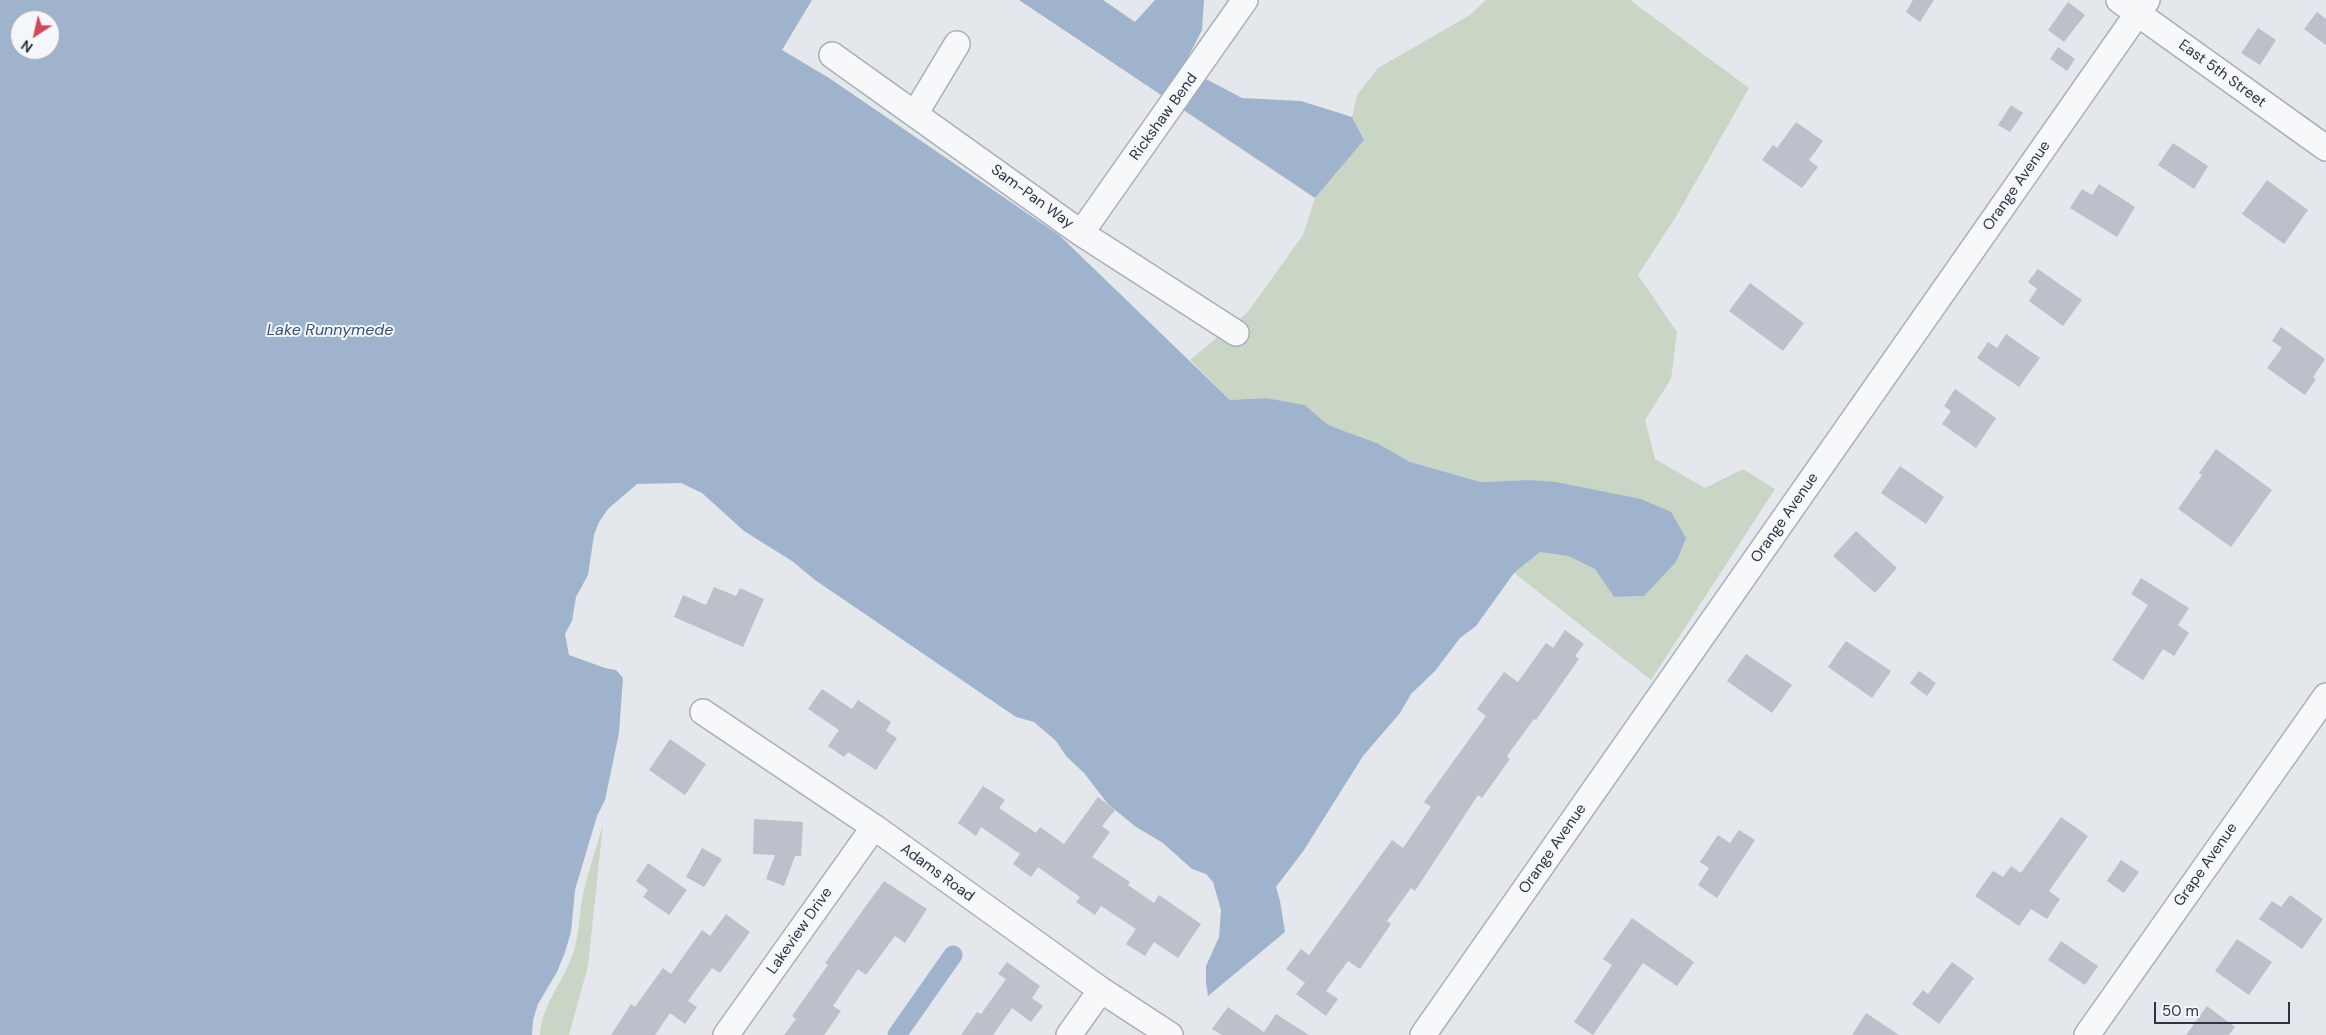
<!DOCTYPE html>
<style>
body{margin:0}
#map{position:relative;width:2326px;height:1035px;overflow:hidden;background:#e4e7ec;font-family:"DM Sans",sans-serif}
canvas{display:block}
.north{position:absolute;left:10px;top:10px;width:50px;height:50px;box-sizing:border-box;background:#f4f6f9;border:1px solid #a4a8b1;border-radius:50%;rotate:215deg;font-size:14px;font-weight:700;line-height:20px;text-align:center;color:#2b3445}
.north::after{content:'';display:block;margin:auto;width:18px;height:22px;background:#d1495b;clip-path:polygon(50% 0,100% 100%,50% 72%,0 100%)}
.scale{position:absolute;left:2154px;top:1002px;width:136px;height:22px;box-sizing:border-box;border:2px solid #2b3445;border-top:0;padding-left:6px;font-size:15px;line-height:18px;white-space:nowrap;color:#2b3445;-webkit-text-stroke:4px #f4f6f9;paint-order:stroke}
</style>
<div id="map">
<canvas width="2326" height="1035"></canvas>
<div class="north">N</div>
<div class="scale">50 m</div>
</div>
<script>
const ctx = document.querySelector('canvas').getContext('2d');
ctx.lineJoin = 'round';
function fill(path, color) { ctx.fillStyle = color; ctx.fill(path, 'evenodd'); }
function stroke(path, color, width, dash) { ctx.strokeStyle = color; ctx.lineWidth = width; ctx.lineCap = dash ? 'butt' : 'round'; ctx.setLineDash(dash || []); ctx.stroke(path); }
function drawText(font, color, halo, rows, align = 'center') {
  ctx.font = font + ' "DM Sans",sans-serif'; ctx.lineWidth = 4; ctx.setLineDash([]); ctx.textBaseline = 'middle'; ctx.strokeStyle = halo; ctx.fillStyle = color; for (const [text, x, y, turn = 0] of rows) {
    ctx.save(); ctx.translate(x, y); ctx.rotate((+turn || 0) * Math.PI / 180); ctx.textAlign = isNaN(turn) ? turn : align; if (halo) ctx.strokeText(text, 0, 0); ctx.fillText(text, 0, 0); ctx.restore();
  }
}
fill(new Path2D(`
 M 1486,0 L 1630,0 L 1749,88 L 1677,215 L 1638,275 L 1677,332 L 1671,379 L 1645,420 L 1655,459 L 1705,488 L 1743,469 L 1775,489 L 1651,680 L 1514,573 L 1540,552 L 1568,556 L 1595,569 L 1614,597 L 1644,596 L 1527,480 L 1481,482 L 1410,462 L 1377,443 L 1328,425 L 1305,405 L 1266,398 L 1230,400 L 1190,360 L 1247,313 L 1303,235 L 1315,198 L 1364,140 L 1352,117 L 1357,95 L 1378,68 L 1470,15 Z
 M 603,824 L 588,966 L 569,1035 L 540,1035 C 542,1003 565,980 574,951 C 580,930 579,911 584,890 C 589,868 597,846 603,824 Z`), '#c9d6c5');
fill(new Path2D(`
 M 0,0 L 812,0 L 782,50 L 829,78 L 1059,235 L 1230,400 L 1266,398 L 1305,405 L 1328,425 L 1377,443 L 1410,462 L 1481,482 L 1527,480 L 1556,482 L 1641,499 L 1671,512 L 1686,538 L 1676,562 L 1644,596 L 1614,597 L 1595,569 L 1568,556 L 1540,552 L 1514,573 L 1476,626 L 1460,638 L 1435,671 L 1411,694 L 1400,713 L 1363,756 L 1304,850 L 1276,887 L 1280,901 L 1285,932 L 1208,996 L 1206,982 L 1206,966 L 1219,937 L 1221,910 L 1213,882 L 1206,874 L 1192,869 L 1163,843 L 1136,827 L 1108,804 L 1084,773 L 1066,756 L 1056,741 L 1034,722 L 1016,717 L 815,580 L 792,561 L 744,531 L 702,493 L 681,483 L 637,484 L 608,509 L 599,522 L 594,535 L 588,575 L 576,597 L 572,621 L 565,634 L 569,655 L 605,668 L 616,670 L 623,678 L 619,733 L 605,800 L 597,816 L 575,890 L 571,932 L 565,952 L 557,972 L 538,1004 L 533,1020 L 532,1035 L 0,1035 ZM 20,20 L 50,20 L 50,50 L 20,50 Z
 M 1019,0 L 1103,0 L 1135,22 L 1155,0 L 1204,0 L 1202,30 L 1183,67 L 1242,98 L 1301,101 L 1352,117 L 1364,140 L 1315,198 Z`), '#9fb4cc');
stroke(new Path2D(`
 M 897,1035 L 953,955`), '#9fb4cc', 19);
fill(new Path2D(`
 M 1913,0 L 1934,0 L 1920,22 L 1906,12 Z
 M 2068,2 L 2085,15 L 2064,42 L 2048,30 Z
 M 2317,12 L 2326,19 L 2326,45 L 2304,29 Z
 M 2258,28 L 2276,40 L 2260,65 L 2241,53 Z
 M 2058,47 L 2075,59 L 2067,71 L 2050,59 Z
 M 2011,105 L 2023,113 L 2010,132 L 1998,125 Z
 M 1796,122 L 1823,141 L 1809,160 L 1818,167 L 1802,188 L 1762,160 L 1773,145 L 1777,148 Z
 M 2173,143 L 2208,166 L 2194,189 L 2158,165 Z
 M 2267,180 L 2308,210 L 2284,244 L 2242,214 Z
 M 2099,184 L 2135,207 L 2117,237 L 2070,208 L 2082,189 L 2092,195 Z
 M 2038,269 L 2082,300 L 2063,326 L 2029,301 L 2037,289 L 2028,282 Z
 M 1750,283 L 1804,323 L 1783,351 L 1729,311 Z
 M 2281,327 L 2325,359 L 2313,377 L 2316,379 L 2305,395 L 2267,368 L 2282,348 L 2272,341 Z
 M 2006,334 L 2040,358 L 2019,387 L 1977,358 L 1988,342 L 1997,348 Z
 M 1955,389 L 1996,418 L 1976,448 L 1942,424 L 1951,411 L 1944,406 Z
 M 2216,449 L 2272,490 L 2231,547 L 2178,509 L 2202,475 L 2199,473 Z
 M 1900,466 L 1944,497 L 1926,524 L 1881,493 Z
 M 1856,531 L 1897,568 L 1875,593 L 1833,556 Z
 M 2141,578 L 2189,608 L 2178,625 L 2189,633 L 2174,656 L 2163,649 L 2143,680 L 2112,660 L 2148,605 L 2131,594 Z
 M 714,587 L 736,596 L 740,588 L 764,599 L 743,647 L 674,617 L 683,595 L 706,605 Z
 M 1565,630 L 1584,644 L 1575,656 L 1579,659 L 1536,720 L 1534,719 L 1507,756 L 1510,759 L 1482,798 L 1478,795 L 1415,891 L 1411,888 L 1387,921 L 1391,924 L 1360,969 L 1348,961 L 1326,991 L 1338,999 L 1326,1016 L 1296,994 L 1305,983 L 1286,969 L 1301,949 L 1309,955 L 1392,840 L 1403,848 L 1431,807 L 1424,802 L 1486,716 L 1477,709 L 1504,672 L 1518,682 L 1546,643 L 1553,648 Z
 M 1846,641 L 1891,671 L 1872,698 L 1828,667 Z
 M 1746,654 L 1792,685 L 1772,713 L 1727,681 Z
 M 1919,671 L 1936,683 L 1927,696 L 1910,683 Z
 M 822,689 L 852,709 L 858,700 L 891,722 L 886,731 L 897,738 L 876,770 L 848,752 L 844,757 L 828,746 L 839,730 L 808,709 Z
 M 670,739 L 706,764 L 685,795 L 649,770 Z
 M 983,786 L 1005,800 L 999,808 L 1036,833 L 1040,827 L 1064,844 L 1098,797 L 1115,810 L 1102,826 L 1110,832 L 1092,857 L 1130,882 L 1128,885 L 1154,903 L 1159,895 L 1201,924 L 1178,958 L 1154,942 L 1145,956 L 1126,944 L 1136,929 L 1101,906 L 1095,915 L 1076,902 L 1080,897 L 1038,867 L 1031,877 L 1013,864 L 1020,854 L 981,827 L 976,836 L 958,823 Z
 M 2061,817 L 2088,836 L 2049,891 L 2060,899 L 2047,919 L 2031,909 L 2019,926 L 1975,896 L 1993,871 L 2003,877 L 2011,866 L 2021,873 Z
 M 754,819 L 803,822 L 801,856 L 795,856 L 784,886 L 766,879 L 775,855 L 753,854 Z
 M 1739,830 L 1755,840 L 1717,898 L 1698,885 L 1709,868 L 1700,862 L 1718,835 L 1730,843 Z
 M 702,848 L 722,859 L 704,887 L 686,877 Z
 M 2121,860 L 2139,872 L 2124,893 L 2107,881 Z
 M 648,863 L 687,890 L 669,915 L 643,897 L 648,890 L 636,881 Z
 M 884,881 L 927,909 L 905,943 L 895,936 L 866,975 L 858,969 L 833,1006 L 841,1011 L 824,1035 L 784,1035 L 796,1019 L 792,1016 L 828,965 L 825,963 Z
 M 2290,895 L 2323,919 L 2302,949 L 2259,919 L 2272,901 L 2281,907 Z
 M 726,914 L 750,932 L 720,973 L 712,968 L 688,1001 L 697,1007 L 685,1024 L 670,1013 L 655,1035 L 611,1035 L 631,1004 L 635,1007 L 663,968 L 671,974 L 702,930 L 710,936 Z
 M 1632,918 L 1694,962 L 1677,986 L 1643,963 L 1593,1035 L 1574,1022 L 1612,965 L 1603,959 Z
 M 2237,939 L 2272,962 L 2249,995 L 2215,971 Z
 M 2061,941 L 2098,966 L 2085,985 L 2048,960 Z
 M 1007,962 L 1040,986 L 1032,998 L 1043,1006 L 1031,1022 L 1012,1008 L 993,1035 L 961,1035 L 977,1012 L 981,1014 L 1006,979 L 998,974 Z
 M 1952,962 L 1974,978 L 1939,1024 L 1912,1004 L 1923,990 L 1928,994 Z
 M 2207,1006 L 2235,1027 L 2229,1035 L 2186,1035 Z
 M 1228,1007 L 1264,1032 L 1276,1014 L 1309,1035 L 1222,1035 L 1212,1029 Z
 M 1866,1013 L 1899,1035 L 1852,1035 Z`), '#bbc0ca');
const minor = new Path2D(`
 M 2119,0 L 2326,148
 M 832,55 L 1081,233 L 1236,333
 M 915,114 L 957,44
 M 1081,233 L 1245,0
 M 703,712 L 874,827 L 1101,990 L 1170,1035
 M 726,1035 L 874,827
 M 1069,1035 L 1101,990
 M 1423,1035 L 2147,0
 M 2087,1035 L 2326,696`);
stroke(minor, '#a9aeb7', 28);
stroke(minor, '#f7f8fa', 25);
drawText('15px', '#2b3445', '#f4f6f9', [
 ["East 5th Street",2222,74,36],
 ["Rickshaw Bend",1164,117,-54],
 ["Orange Avenue",2017,186,-55],
 ["Sam-Pan Way",1032,197,36],
 ["Orange Avenue",1785,518,-55],
 ["Orange Avenue",1553,849,-55],
 ["Grape Avenue",2206,865,-55],
 ["Adams Road",937,873,36],
 ["Lakeview Drive",800,931,-55]
]);
drawText('italic 16px', '#34527a', '#f4f6f9', [
 ["Lake Runnymede",330,331]
]);
</script>
